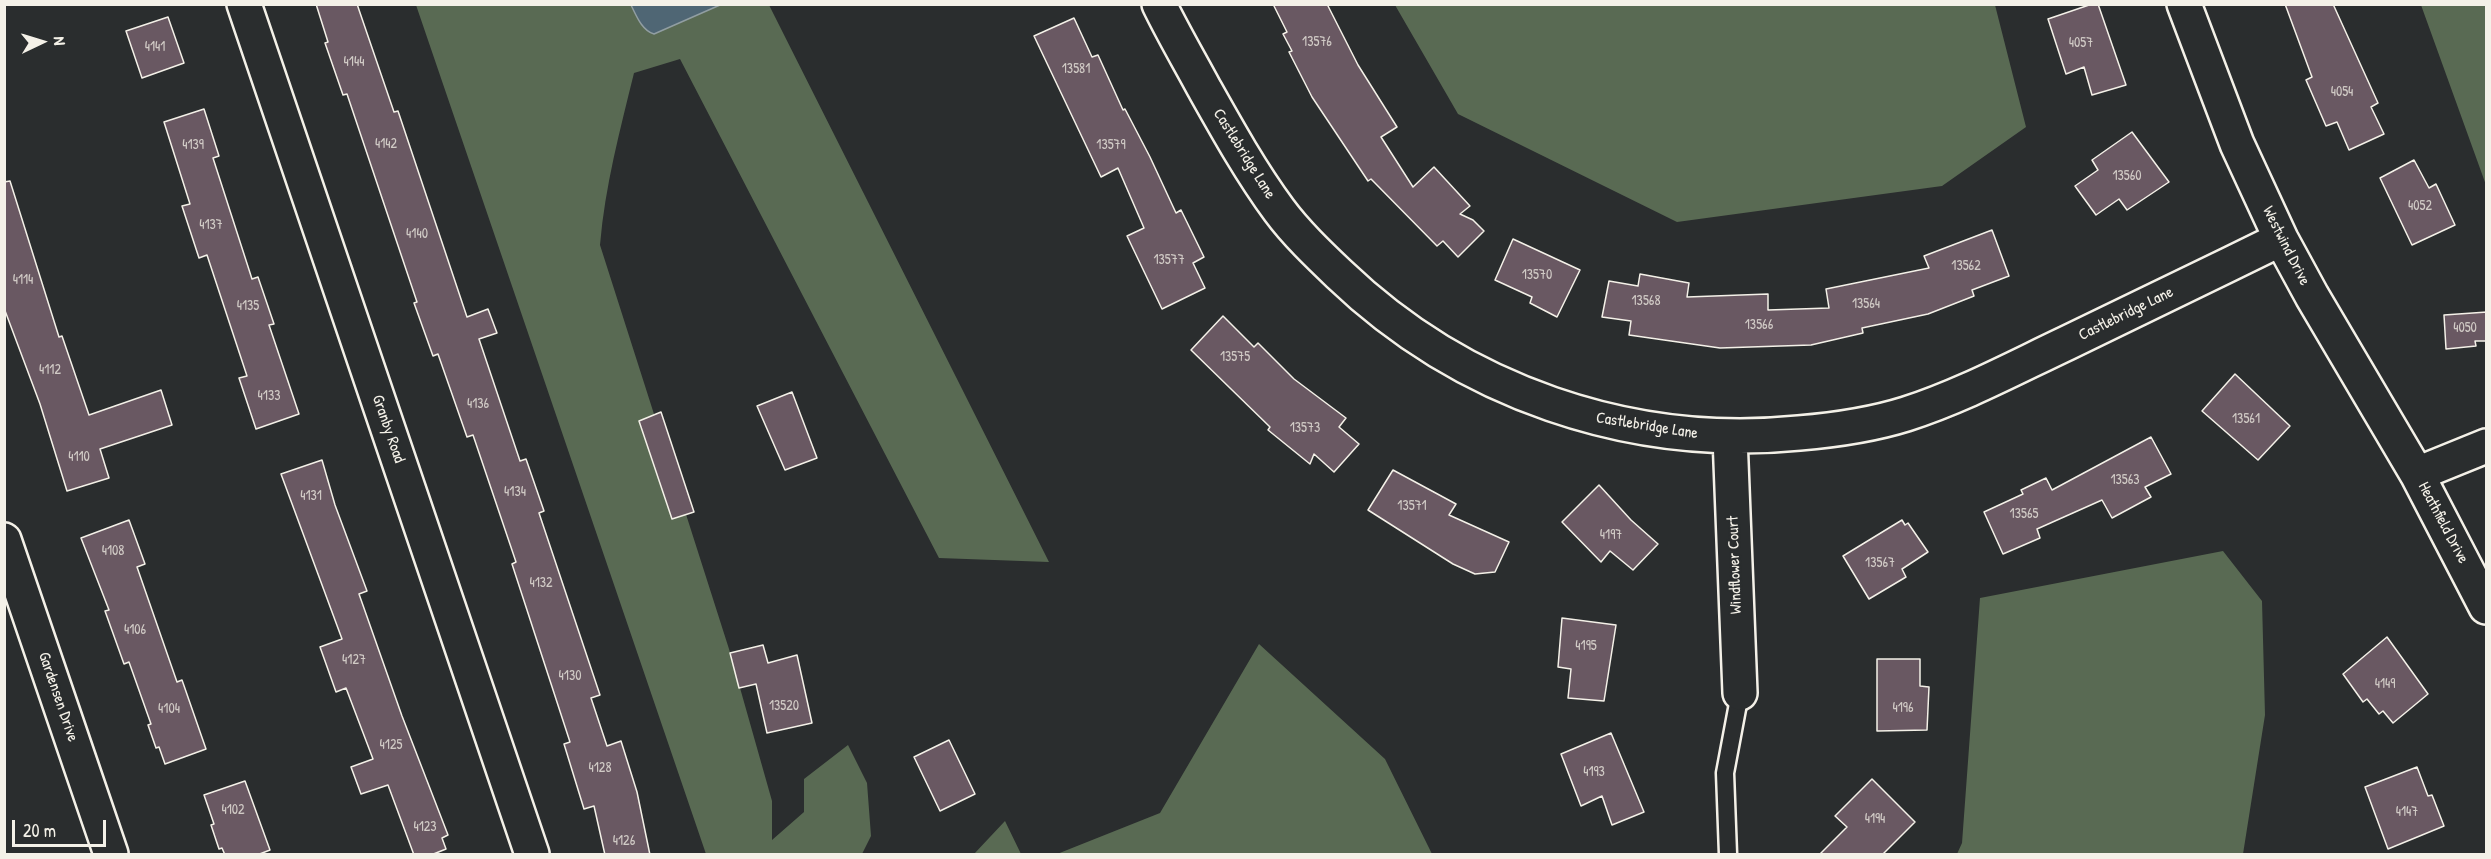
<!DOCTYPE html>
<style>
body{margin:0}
#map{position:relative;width:2491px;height:859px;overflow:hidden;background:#2a2d2e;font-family:"Patrick Hand",sans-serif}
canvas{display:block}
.frame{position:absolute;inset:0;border:6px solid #f4f1e8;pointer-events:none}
.north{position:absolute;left:12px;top:12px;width:60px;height:60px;-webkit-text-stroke:4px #2a2d2e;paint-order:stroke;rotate:86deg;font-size:16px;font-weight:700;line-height:24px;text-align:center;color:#f4f1e8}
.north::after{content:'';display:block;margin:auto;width:21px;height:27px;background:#f4f1e8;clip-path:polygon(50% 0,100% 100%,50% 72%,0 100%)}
.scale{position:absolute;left:12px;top:820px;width:94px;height:27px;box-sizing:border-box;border:3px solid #f4f1e8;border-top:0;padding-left:8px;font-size:18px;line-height:21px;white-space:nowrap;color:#f4f1e8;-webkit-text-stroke:4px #2a2d2e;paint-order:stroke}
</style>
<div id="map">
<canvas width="2491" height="859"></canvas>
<div class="frame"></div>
<div class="north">N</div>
<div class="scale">20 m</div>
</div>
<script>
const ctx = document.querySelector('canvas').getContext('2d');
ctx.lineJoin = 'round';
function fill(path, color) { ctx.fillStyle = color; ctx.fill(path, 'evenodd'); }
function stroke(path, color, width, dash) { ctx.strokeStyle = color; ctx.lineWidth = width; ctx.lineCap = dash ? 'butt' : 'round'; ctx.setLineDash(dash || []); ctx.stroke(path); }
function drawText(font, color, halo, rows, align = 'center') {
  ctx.font = font + ' "Patrick Hand",sans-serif'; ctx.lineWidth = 4.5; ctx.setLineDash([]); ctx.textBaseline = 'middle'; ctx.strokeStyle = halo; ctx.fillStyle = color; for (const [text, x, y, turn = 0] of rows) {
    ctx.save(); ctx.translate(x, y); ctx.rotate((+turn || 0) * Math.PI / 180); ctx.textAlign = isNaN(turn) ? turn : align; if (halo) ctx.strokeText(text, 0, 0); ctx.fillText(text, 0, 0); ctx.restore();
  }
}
fill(new Path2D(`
 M 416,5 L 769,5 L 1049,562 L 939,558 L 680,59 L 634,73 C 620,130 605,186 600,245 L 729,649 L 772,801 L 772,840 L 804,812 L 804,779 L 848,745 L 867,783 L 871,836 L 862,854 L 706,854 Z
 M 1395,5 L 1995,5 L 2026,127 L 1942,186 L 1677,222 L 1458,114 Z
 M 2421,5 L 2486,5 L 2486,185 Z
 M 2223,551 L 2262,601 L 2265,715 L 2243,854 L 1957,854 L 1962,843 L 1980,598 Z
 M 1259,644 L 1385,759 L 1432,854 L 1057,854 L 1160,813 Z
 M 1005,821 L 1021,854 L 974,854 Z`), '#596a53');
const water = new Path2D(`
 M 631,5 L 720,5 L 654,34 C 642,31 636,15 631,5 Z`);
fill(water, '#4f6674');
stroke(water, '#919ea2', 1.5);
const building = new Path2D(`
 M 316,4 L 357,4 L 394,112 L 398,111 L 467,317 L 488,309 L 497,333 L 479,339 L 520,461 L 526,459 L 544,511 L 539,513 L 600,695 L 591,698 L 607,746 L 621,741 L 637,792 L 650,855 L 605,855 L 594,806 L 584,809 L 564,744 L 570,742 L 512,564 L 516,562 L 473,435 L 467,437 L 438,354 L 433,356 L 414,303 L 417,302 L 347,94 L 343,95 L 325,43 L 328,42 Z
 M 1273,4 L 1327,4 L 1358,65 L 1397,127 L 1381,137 L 1413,187 L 1434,167 L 1470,206 L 1460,214 L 1473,220 L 1484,231 L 1458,257 L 1443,241 L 1437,246 L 1371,179 L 1368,181 L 1312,97 L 1289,52 L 1292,51 L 1283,34 L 1287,32 Z
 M 2092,4 L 2098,4 L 2126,85 L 2092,95 L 2084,67 L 2066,74 L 2048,19 Z
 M 2285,4 L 2333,4 L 2378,103 L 2371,107 L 2384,134 L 2349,150 L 2337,122 L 2326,126 L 2306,80 L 2312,77 Z
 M 168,17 L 184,63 L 142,78 L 126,31 Z
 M 1074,18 L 1092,57 L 1098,55 L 1123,110 L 1125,109 L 1150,157 L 1176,213 L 1181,210 L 1204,257 L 1193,263 L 1205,288 L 1162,309 L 1127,236 L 1144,228 L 1118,168 L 1101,177 L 1034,36 Z
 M 204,109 L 219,156 L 213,158 L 252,279 L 258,277 L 274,324 L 269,325 L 299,414 L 256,429 L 239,378 L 247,376 L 207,255 L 199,258 L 182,206 L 190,204 L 164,122 Z
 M 2132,132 L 2169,182 L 2127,210 L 2119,199 L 2096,215 L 2075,186 L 2098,170 L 2092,160 Z
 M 2414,160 L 2429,188 L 2436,184 L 2455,225 L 2412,245 L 2380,178 Z
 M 10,181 L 59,337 L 62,336 L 89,415 L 161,390 L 172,425 L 100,449 L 109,478 L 67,491 L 40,404 L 4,308 L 4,182 Z
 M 1992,230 L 2009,276 L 1972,290 L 1974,296 L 1928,314 L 1862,328 L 1863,333 L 1811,345 L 1720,348 L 1629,335 L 1631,321 L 1602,317 L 1609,281 L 1638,286 L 1640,274 L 1689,283 L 1687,297 L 1768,294 L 1768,310 L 1829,308 L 1826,289 L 1929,268 L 1924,256 Z
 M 1513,239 L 1580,270 L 1557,317 L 1530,303 L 1532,297 L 1495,280 Z
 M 2487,312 L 2487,341 L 2475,341 L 2476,346 L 2446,349 L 2444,315 Z
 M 1223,316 L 1254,347 L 1258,343 L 1294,379 L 1346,418 L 1339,427 L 1359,444 L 1334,472 L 1314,454 L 1310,464 L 1268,430 L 1270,427 L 1191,350 Z
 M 2235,374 L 2290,426 L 2258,460 L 2202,411 Z
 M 792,392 L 817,458 L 785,470 L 757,406 Z
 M 661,412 L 694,512 L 672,519 L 639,421 Z
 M 2151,437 L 2171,474 L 2145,487 L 2151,497 L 2112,518 L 2102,500 L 2037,529 L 2040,538 L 2003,554 L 1984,512 L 2023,494 L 2021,490 L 2046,478 L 2052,490 Z
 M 322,460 L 335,505 L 367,591 L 359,594 L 402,716 L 448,835 L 442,838 L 446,849 L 431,855 L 414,855 L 388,785 L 361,794 L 351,767 L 373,759 L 346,688 L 336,692 L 320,647 L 342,639 L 281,474 Z
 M 1393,470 L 1456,504 L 1449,515 L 1509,542 L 1495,572 L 1475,574 L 1453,564 L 1368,510 Z
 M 1599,485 L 1631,520 L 1658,544 L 1633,570 L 1610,551 L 1601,562 L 1562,522 Z
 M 129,520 L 145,564 L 137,567 L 177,682 L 182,680 L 206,749 L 165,764 L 159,747 L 156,748 L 148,725 L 151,724 L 129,662 L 124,664 L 105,611 L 109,610 L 81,538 Z
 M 1902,520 L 1905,525 L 1908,523 L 1928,552 L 1902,569 L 1906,577 L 1869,599 L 1843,556 Z
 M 1562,618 L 1616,625 L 1604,701 L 1568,698 L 1571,669 L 1558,667 Z
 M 2387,637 L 2428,694 L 2393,723 L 2383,711 L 2379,714 L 2367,699 L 2363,702 L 2343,674 Z
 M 763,645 L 768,663 L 797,655 L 812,723 L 767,733 L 756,684 L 739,688 L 730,653 Z
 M 1877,659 L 1920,659 L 1920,686 L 1929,687 L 1927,730 L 1877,731 Z
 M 1611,733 L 1644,812 L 1612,825 L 1602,796 L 1581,806 L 1561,754 Z
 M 949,740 L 975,794 L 940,811 L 914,757 Z
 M 2417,767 L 2428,796 L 2432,795 L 2444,826 L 2388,849 L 2365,787 Z
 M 1872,779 L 1915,822 L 1882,855 L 1819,855 L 1847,827 L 1835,816 Z
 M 245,781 L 270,850 L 257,855 L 225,855 L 222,848 L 219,849 L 211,825 L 214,824 L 204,795 Z`);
fill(building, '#695862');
stroke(building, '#f4f1e8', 1.5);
const lane = new Path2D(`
 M 1728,854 L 1725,773 L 1740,693`);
const street = new Path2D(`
 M 244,4 L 532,854
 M 1159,4 C 1173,33 1189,60 1204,88 C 1227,129 1251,172 1279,210 C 1296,233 1318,254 1339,274 C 1462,392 1630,450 1799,433 C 1835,430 1871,425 1906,414 C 1962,396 2014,368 2067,343 C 2139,308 2210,274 2281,239
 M 2184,4 L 2237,144 L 2281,239 L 2312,296 L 2417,474 L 2486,607
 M 1730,437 L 1740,693
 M 2417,474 L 2486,446
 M 4,540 L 111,854`);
stroke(lane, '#f4f1e8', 21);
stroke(street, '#f4f1e8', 38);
stroke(lane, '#2a2d2e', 16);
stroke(street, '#2a2d2e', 33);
drawText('14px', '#d1cbc6', null, [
 ["13576",1317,42],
 ["4057",2081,43],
 ["4141",155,47],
 ["4144",354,62],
 ["13581",1076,69],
 ["4054",2342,92],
 ["4142",386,144],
 ["4139",193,145],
 ["13579",1111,145],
 ["13560",2127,176],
 ["4052",2420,206],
 ["4137",211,225],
 ["4140",417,234],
 ["13577",1169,260],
 ["13562",1966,266],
 ["13570",1537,275],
 ["4114",23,280],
 ["13568",1646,301],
 ["13564",1866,304],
 ["4135",248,306],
 ["13566",1759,325],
 ["4050",2465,328],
 ["13575",1235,357],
 ["4112",50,370],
 ["4133",269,396],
 ["4136",478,404],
 ["13561",2246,419],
 ["13573",1305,428],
 ["4110",79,457],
 ["13563",2125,480],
 ["4134",515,492],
 ["4131",311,496],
 ["13571",1412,506],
 ["13565",2024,514],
 ["4197",1611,535],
 ["4108",113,551],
 ["13567",1880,563],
 ["4132",541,583],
 ["4106",135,630],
 ["4195",1586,646],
 ["4127",354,660],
 ["4130",570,676],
 ["4149",2385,684],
 ["13520",784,706],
 ["4196",1903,708],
 ["4104",169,709],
 ["4125",391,745],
 ["4128",600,768],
 ["4193",1594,772],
 ["4102",233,810],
 ["4147",2407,812],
 ["4194",1875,819],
 ["4123",425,827],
 ["4126",624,841]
]);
drawText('16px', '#f4f1e8', '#2a2d2e', [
 ["Castlebridge Lane",1244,154,58],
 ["Westwind Drive",2286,246,63],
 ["Castlebridge Lane",2126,314,-26],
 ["Castlebridge Lane",1647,426,9],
 ["Granby Road",388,429,71],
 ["Heathfield Drive",2443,523,62],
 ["Windflower Court",1735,565,-92],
 ["Gardensen Drive",58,697,71]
]);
</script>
